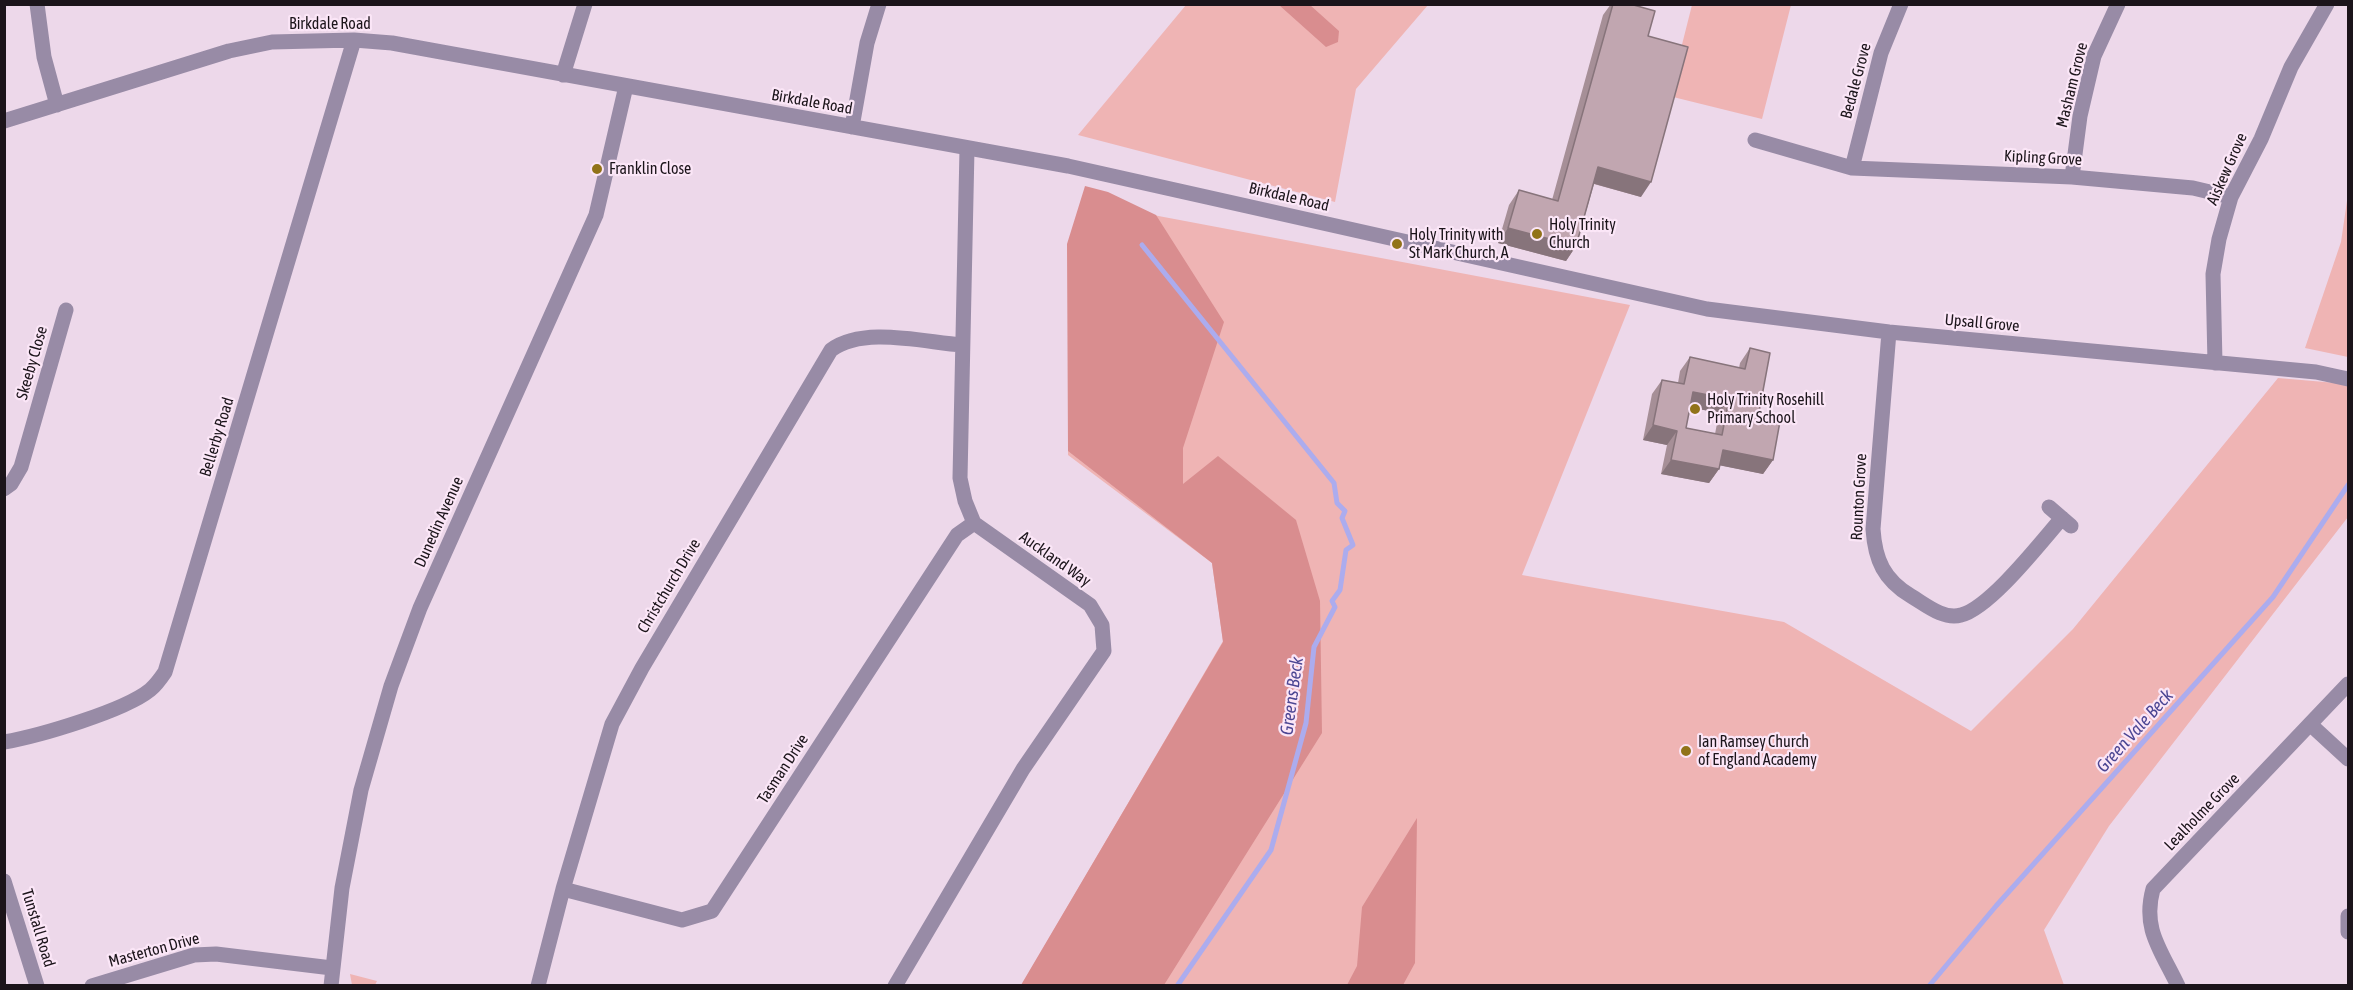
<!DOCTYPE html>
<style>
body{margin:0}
#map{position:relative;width:2353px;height:990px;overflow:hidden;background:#edd8ea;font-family:"Asap Condensed",sans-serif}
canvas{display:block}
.frame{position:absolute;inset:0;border:6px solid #1b141a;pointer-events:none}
</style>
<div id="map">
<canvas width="2353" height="990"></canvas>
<div class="frame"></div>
</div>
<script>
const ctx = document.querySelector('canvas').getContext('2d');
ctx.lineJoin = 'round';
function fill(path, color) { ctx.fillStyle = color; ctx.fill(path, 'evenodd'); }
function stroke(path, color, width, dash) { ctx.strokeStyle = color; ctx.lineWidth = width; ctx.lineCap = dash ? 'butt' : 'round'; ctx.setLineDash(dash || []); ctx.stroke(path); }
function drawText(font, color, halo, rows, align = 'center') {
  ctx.font = font + ' "Asap Condensed",sans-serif'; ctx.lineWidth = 4.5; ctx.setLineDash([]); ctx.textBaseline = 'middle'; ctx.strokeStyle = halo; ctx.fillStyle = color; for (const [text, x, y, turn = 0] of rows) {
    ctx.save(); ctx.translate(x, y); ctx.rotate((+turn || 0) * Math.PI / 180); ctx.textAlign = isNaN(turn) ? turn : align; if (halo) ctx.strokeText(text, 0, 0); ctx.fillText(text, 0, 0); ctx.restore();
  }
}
fill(new Path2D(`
 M 1186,5 L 1428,5 L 1356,89 L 1335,202 L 1078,135 Z
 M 1692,5 L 1791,5 L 1762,119 L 1669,96 Z
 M 2348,194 L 2348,357 L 2305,348 L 2341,242 Z
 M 1132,211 L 1630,305 L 1522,575 L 1784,622 L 1971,731 L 2073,629 L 2278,378 L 2348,384 L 2348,517 L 2109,826 L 2044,930 L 2064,985 L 1021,986 L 1223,641 L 1212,563 L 1068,455 L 1068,270 Z
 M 350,974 L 377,981 L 375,985 L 352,985 Z`), '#efb4b4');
fill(new Path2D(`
 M 1279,5 L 1310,5 L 1339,31 L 1338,42 L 1326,47 Z
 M 1085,186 L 1108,192 L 1156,215 L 1224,322 L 1183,448 L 1183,484 L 1218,456 L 1296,520 L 1320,601 L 1322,733 L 1164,985 L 1021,985 L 1223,642 L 1212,563 L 1068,451 L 1067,244 Z
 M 1417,818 L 1415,963 L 1403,985 L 1347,985 L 1357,966 L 1362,907 Z`), '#d98d8f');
stroke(new Path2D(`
 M 1142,245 L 1334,483 L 1337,503 L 1345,511 L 1342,518 L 1353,545 L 1346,550 L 1340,590 L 1332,601 L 1335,607 L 1314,647 L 1306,723 L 1271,850 L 1177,986
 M 1929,986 L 1996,906 L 2273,597 L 2348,485`), '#acacee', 5);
stroke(new Path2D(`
 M 37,4 L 44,57 L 57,105
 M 563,75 L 585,4
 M 4,121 L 229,51 L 272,42 L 354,40 L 392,43 L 1068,166 L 1707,309 L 1889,332 L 2316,372 L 2348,379
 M 852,127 L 867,43 L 879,4
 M 1755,140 L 1852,168 L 2072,177 L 2193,188 L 2231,197
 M 1852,168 L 1881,53 L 1901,4
 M 2072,177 L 2080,116 L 2094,56 L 2118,4
 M 1889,332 L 1873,529 C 1875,560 1884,580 1911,596 C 1925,604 1943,620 1961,615 C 1990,608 2041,542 2062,518
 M 2215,363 L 2213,274 L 2219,239 L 2231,197 L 2261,139 L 2291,67 L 2327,4
 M 4,489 L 11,484 L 21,467 L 66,310
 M 2049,507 L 2071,526
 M 2311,725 L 2348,759
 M 4,742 C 39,736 124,711 150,690 C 156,685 161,678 165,672 L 354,40
 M 4,881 L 37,986
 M 563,889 L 682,920 L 712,911 L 957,535 L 974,523
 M 2348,916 L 2348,932
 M 92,986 L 194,955 L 216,954 L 332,968
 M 331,986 L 342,888 L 361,790 L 391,686 L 420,608 L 596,215 L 626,86
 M 538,986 L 563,889 L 612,724 L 642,668 L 831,350 C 863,326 923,342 962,345
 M 895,986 L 1023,769 L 1104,651 L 1102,625 L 1090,605 L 974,523 L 965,501 L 960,478 L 967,149
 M 2178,986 C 2161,950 2142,929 2153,889 L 2348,684`), '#988ba6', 15);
fill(new Path2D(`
 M 1611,4 L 1630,4 L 1648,36 L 1641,197 L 1594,184 L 1576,246 L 1566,261 L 1498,243 L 1509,205 L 1519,190 L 1552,200 L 1603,15 Z
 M 1750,348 L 1759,412 L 1773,460 L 1763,474 L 1719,465 L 1719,469 L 1709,483 L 1661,474 L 1667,445 L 1643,440 L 1652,394 L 1662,380 L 1678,383 L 1680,371 L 1690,357 L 1739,368 L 1740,363 ZM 1690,407 L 1719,413 L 1715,434 L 1686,428 Z`), '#a68f97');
fill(new Path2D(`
 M 1598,167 L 1651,182 L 1641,197 L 1588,182 Z
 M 1508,228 L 1576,246 L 1566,261 L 1498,243 Z
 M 1693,392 L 1729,399 L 1719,413 L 1683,406 Z
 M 1653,425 L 1677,431 L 1667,445 L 1643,440 Z
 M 1723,450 L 1773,460 L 1763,474 L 1713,464 Z
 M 1671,460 L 1719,469 L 1709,483 L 1661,474 Z`), '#87747b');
const building = new Path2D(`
 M 1613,4 L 1630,4 L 1655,11 L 1648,36 L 1688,47 L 1651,182 L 1598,167 L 1576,246 L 1508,228 L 1519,190 L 1558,201 Z
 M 1750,348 L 1770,353 L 1759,412 L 1781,416 L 1773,460 L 1723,450 L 1719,469 L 1671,460 L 1677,431 L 1653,425 L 1662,380 L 1684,384 L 1690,357 L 1745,369 ZM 1693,392 L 1729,399 L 1722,435 L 1686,428 Z`);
fill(building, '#c1a6b0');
stroke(building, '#87747b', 1.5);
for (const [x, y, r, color] of [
 [597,169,6,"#917319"],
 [1537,234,6,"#917319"],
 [1397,244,6,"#917319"],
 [1695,409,6,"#917319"],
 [1686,751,6,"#917319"]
]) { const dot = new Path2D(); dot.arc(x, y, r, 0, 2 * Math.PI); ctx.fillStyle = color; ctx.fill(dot); stroke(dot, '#fbe6f7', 2); }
drawText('16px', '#1b141a', '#fbe6f7', [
 ["Birkdale Road",330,24],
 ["Bedale Grove",1856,81,-75],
 ["Masham Grove",2072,85,-76],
 ["Birkdale Road",812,102,10],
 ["Kipling Grove",2043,158,3],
 ["Aiskew Grove",2227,169,-66],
 ["Birkdale Road",1289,197,13],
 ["Upsall Grove",1982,323,5],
 ["Skeeby Close",32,363,-74],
 ["Bellerby Road",217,437,-73],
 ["Rounton Grove",1859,497,-87],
 ["Dunedin Avenue",439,522,-66],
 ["Auckland Way",1055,559,35],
 ["Christchurch Drive",669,586,-59],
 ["Tasman Drive",783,769,-57],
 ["Lealholme Grove",2202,812,-46],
 ["Tunstall Road",38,928,73],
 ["Masterton Drive",154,950,-15]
]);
drawText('16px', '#1b141a', '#fbe6f7', [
 ["Franklin Close",609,169],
 ["Holy Trinity",1549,225],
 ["Church",1549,243],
 ["Holy Trinity with",1409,235],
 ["St Mark Church, A",1409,253],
 ["Holy Trinity Rosehill",1707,400],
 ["Primary School",1707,418],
 ["Ian Ramsey Church",1698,742],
 ["of England Academy",1698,760]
], 'left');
drawText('italic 18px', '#4c4693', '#fbe6f7', [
 ["Greens Beck",1292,696,-82],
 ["Green Vale Beck",2135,731,-48]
]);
</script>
